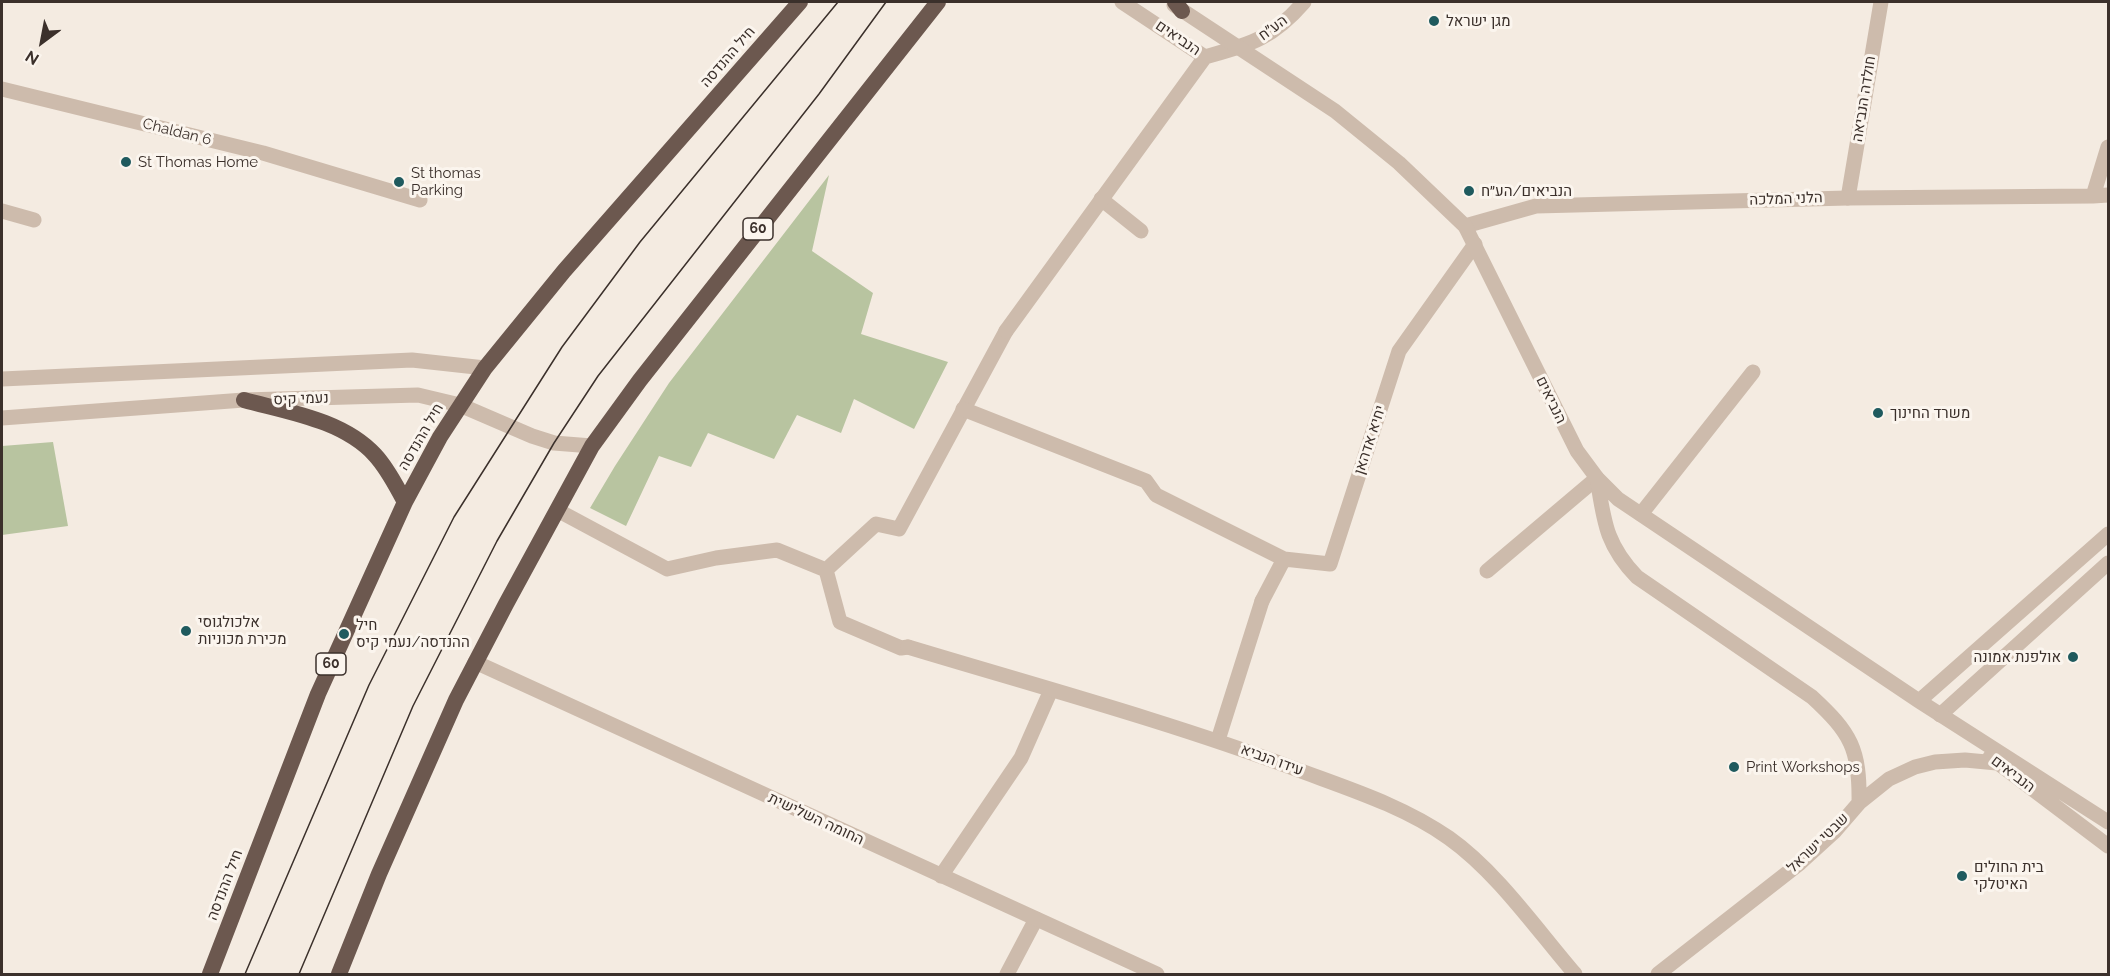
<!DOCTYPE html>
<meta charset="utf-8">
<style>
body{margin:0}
#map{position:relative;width:2110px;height:976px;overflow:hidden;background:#f4ebe1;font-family:Raleway,sans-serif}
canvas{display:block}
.frame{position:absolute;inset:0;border:3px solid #3b302b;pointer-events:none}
.north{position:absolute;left:12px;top:12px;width:60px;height:60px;-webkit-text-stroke:4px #fbf5ee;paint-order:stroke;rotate:212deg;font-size:16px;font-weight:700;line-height:24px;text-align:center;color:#3b302b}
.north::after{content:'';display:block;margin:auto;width:21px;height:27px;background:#3b302b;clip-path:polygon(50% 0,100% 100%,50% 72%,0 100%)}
</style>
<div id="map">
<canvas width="2110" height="976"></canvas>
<div class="frame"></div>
<div class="north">N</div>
</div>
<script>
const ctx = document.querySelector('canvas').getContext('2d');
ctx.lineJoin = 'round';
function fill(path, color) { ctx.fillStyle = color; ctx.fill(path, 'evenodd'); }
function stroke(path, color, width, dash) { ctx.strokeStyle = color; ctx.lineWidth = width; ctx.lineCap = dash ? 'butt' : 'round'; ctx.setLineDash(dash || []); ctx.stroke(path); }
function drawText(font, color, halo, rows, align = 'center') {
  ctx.font = font + ' Raleway,Heebo,sans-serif'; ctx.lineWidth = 6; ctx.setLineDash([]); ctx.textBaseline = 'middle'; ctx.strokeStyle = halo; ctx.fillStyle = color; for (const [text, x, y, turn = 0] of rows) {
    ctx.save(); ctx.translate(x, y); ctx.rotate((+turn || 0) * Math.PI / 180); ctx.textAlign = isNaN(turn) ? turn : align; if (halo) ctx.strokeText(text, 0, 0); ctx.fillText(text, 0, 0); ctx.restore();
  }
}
fill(new Path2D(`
 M 829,175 L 812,251 L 873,293 L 861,334 L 948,362 L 914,429 L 854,399 L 841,433 L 797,415 L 774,459 L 708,433 L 691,467 L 659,456 L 626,526 L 590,508 L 615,466 L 669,383 Z
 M 53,442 L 68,526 L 2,535 L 2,446 Z`), '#b8c4a0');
stroke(new Path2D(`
 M 2,89 L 263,153 L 420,200
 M 1101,199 L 1141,231
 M 2,211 L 34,220
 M 557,510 L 667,569 L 716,558 L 777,550 L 826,570 L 840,622 L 901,648 L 908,647
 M 1641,514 L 1753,372
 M 826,570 L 876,524 L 899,529 L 1006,331
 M 1487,571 L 1597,478
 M 1940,715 L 2108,563
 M 1218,740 L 1262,601
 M 941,876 L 1021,758 L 1051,690
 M 1007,974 L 1036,919`), '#cdbbac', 15);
stroke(new Path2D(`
 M 1848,198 L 1881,2
 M 963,409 L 1146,481 L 1156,495 L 1284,559
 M 1262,601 L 1284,559 L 1330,564 L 1399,351 L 1475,244`), '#cdbbac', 15);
stroke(new Path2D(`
 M 1122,2 L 1205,57 C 1251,44 1272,39 1304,2
 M 2093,196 L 2108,147
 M 1465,226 L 1536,206 L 1848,198 L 2093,196 L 2108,195
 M 1006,331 L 1205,57
 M 908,647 C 1037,686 1167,721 1293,768 C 1346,788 1402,805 1449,838 C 1497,872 1537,930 1575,974
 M 475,662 L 1157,974`), '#cdbbac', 15);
stroke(new Path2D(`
 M 1174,5 L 1335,111 L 1399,163 L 1465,226 L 1577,451 L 1597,478 L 1618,499 L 1919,701 L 2108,822
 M 2,379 L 412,360 L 485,368
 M 2,418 L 244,400 L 418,395 L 460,405 L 532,436 L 554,443 L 592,446
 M 1597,478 C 1604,520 1605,544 1637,577 L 1812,697 C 1851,733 1860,749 1859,803
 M 1919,701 L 2108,534
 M 1990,757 L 2108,846
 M 1658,974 L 1800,863 L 1834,832 L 1859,803 L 1889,779 L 1915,767 L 1935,762 L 1965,760 L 1997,763`), '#cdbbac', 15);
stroke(new Path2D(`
 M 1175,2 L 1182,11
 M 244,400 C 288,412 343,420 375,455 C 388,469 396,486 405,502
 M 210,974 L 318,694 L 405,502 L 440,437 L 485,368 L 564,271 L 800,2
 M 339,974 L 379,874 L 456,700 L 506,604 L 592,446 L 640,380 L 938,2`), '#6c584f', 16);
stroke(new Path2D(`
 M 245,974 L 369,685 L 454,517 L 562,347 L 640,242 L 838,2
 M 299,974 L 413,706 L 497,541 L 554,443 L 598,376 L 819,94 L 886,2`), '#3b302b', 1.5);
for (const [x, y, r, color] of [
 [1434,21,6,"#1f5a5e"],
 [126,162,6,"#1f5a5e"],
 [399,182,6,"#1f5a5e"],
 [1469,191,6,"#1f5a5e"],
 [1878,413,6,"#1f5a5e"],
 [186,631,6,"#1f5a5e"],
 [344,634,6,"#1f5a5e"],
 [2073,657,6,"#1f5a5e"],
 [1734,767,6,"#1f5a5e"],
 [1962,876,6,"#1f5a5e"]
]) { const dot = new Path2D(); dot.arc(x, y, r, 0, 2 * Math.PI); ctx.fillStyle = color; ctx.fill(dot); stroke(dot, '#fbf5ee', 2); }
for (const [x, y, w] of [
 [758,229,30],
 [331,664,30]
]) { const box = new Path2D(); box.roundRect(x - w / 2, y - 11, w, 22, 4.5); ctx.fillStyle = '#fbf5ee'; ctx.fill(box); stroke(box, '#3b302b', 1.5); }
drawText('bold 14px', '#3b302b', null, [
 ["60",758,229],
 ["60",331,664]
]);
drawText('15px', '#3b302b', '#fbf5ee', [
 ["מגן ישראל",1446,21],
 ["St Thomas Home",138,162],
 ["St thomas",411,173],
 ["Parking",411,190],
 ["הנביאים/הע״ח",1481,191],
 ["משרד החינוך",1890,413],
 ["אלכולגוסי",198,622],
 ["מכירת מכוניות",198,639],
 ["חיל",356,625],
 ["ההנדסה/נעמי קיס",356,642],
 ["אולפנת אמונה",2061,657,"right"],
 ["Print Workshops",1746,767],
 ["בית החולים",1974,867],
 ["האיטלקי",1974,884]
], 'left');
drawText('15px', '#3b302b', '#fbf5ee', [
 ["הע״ח",1273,28,-36],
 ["הנביאים",1178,38,34],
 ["חיל ההנדסה",728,57,-49],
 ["חולדה הנביאה",1864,99,-81],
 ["Chaldan 6",177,132,14],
 ["הלני המלכה",1786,199,-2],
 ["נעמי קיס",301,399,-2],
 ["הנביאים",1551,400,64],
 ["חיל ההנדסה",421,437,-60],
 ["יחיא אדהאן",1370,440,-72],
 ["עידו הנביא",1272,760,20],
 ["הנביאים",2013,774,37],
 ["החומה השלישית",816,819,25],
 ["שבטי ישראל",1818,843,-44],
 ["חיל ההנדסה",225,885,-69]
]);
</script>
